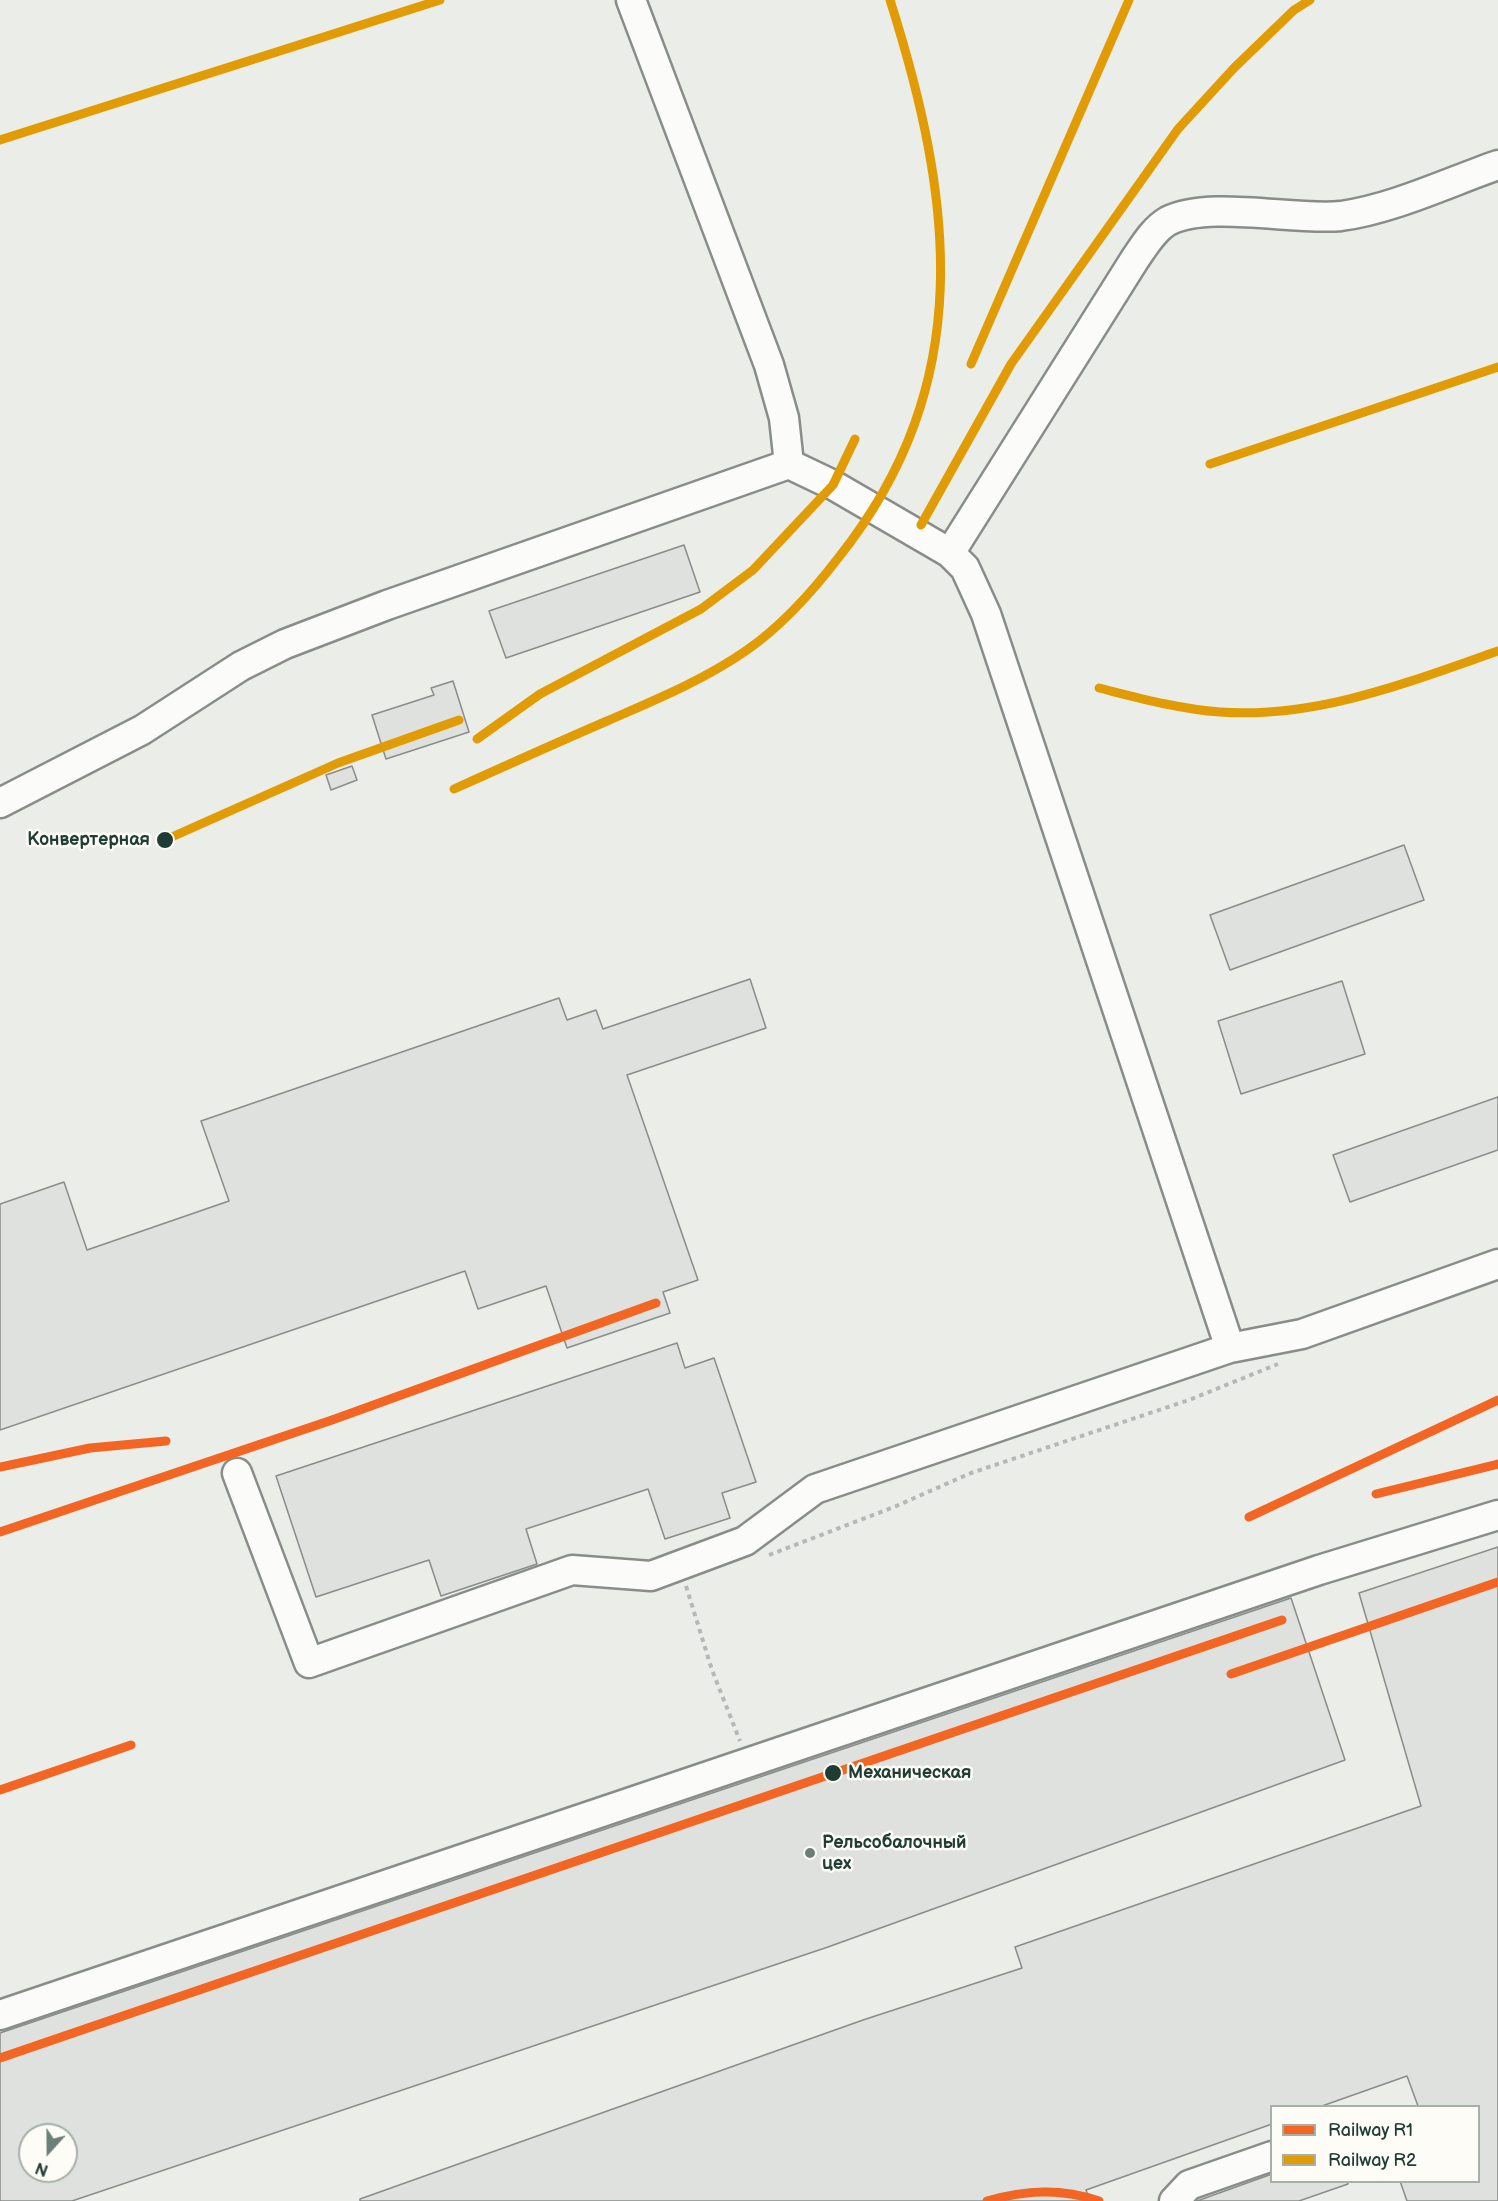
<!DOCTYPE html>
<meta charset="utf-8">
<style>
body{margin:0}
#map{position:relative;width:1498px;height:2201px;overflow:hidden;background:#fcfbf8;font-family:"Balsamiq Sans",sans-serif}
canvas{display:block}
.legend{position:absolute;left:1270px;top:2105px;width:210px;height:78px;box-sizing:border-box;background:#fdfcf7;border:2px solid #a4b0a9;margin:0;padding:8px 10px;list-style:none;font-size:18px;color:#1f3d34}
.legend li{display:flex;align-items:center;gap:12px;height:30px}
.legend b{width:30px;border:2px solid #a4b0a9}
.north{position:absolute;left:18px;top:2123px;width:60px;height:60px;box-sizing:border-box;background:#fdfcf7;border:2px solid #a4b0a9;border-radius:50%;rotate:201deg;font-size:16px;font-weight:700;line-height:24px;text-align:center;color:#1f3d34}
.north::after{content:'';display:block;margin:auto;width:21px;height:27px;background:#6c8079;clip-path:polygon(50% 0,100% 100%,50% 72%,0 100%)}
</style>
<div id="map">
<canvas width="1498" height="2201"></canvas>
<ul class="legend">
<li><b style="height:8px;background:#f26522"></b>Railway R1</li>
<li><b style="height:8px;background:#e19c05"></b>Railway R2</li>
</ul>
<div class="north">N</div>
</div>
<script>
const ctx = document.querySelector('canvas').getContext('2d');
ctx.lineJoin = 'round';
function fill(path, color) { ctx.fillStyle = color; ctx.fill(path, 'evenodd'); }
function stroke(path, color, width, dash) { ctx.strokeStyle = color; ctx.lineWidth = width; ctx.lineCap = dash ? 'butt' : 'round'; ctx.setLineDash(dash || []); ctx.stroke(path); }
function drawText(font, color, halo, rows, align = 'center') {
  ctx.font = font + ' "Balsamiq Sans",sans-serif'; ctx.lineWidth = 5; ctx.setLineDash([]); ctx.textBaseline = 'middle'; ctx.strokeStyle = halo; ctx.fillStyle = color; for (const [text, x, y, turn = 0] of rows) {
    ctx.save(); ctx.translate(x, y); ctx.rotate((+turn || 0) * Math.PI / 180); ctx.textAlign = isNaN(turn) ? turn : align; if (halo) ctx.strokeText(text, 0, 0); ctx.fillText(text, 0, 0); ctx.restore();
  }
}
fill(new Path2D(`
 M 0,0 L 1498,0 L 1498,2201 L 0,2201 ZM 1272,2106 L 1478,2106 L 1478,2182 L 1272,2182 ZM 30,2135 L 66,2135 L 66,2171 L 30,2171 Z`), '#ebede8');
const building = new Path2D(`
 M 684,545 L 700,592 L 506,658 L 489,611 Z
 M 453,681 L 469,732 L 386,759 L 372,715 L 434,695 L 431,688 Z
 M 352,766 L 357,780 L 331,790 L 326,775 Z
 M 1404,845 L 1424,900 L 1230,970 L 1210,915 Z
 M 750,979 L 766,1028 L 627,1075 L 698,1280 L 663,1292 L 670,1313 L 567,1348 L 546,1286 L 478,1309 L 465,1271 L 0,1430 L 0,1204 L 64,1182 L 87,1250 L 229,1201 L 201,1121 L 559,998 L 567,1020 L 596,1010 L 603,1029 Z
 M 1342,981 L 1365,1054 L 1241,1094 L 1218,1021 Z
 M 1498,1097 L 1498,1150 L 1350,1202 L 1333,1155 Z
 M 677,1343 L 685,1368 L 714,1358 L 756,1482 L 722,1493 L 730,1518 L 665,1539 L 648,1489 L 526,1529 L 537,1564 L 441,1596 L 429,1560 L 316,1597 L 276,1476 Z
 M 1498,1547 L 1498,2201 L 1407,2201 L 1400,2181 L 1479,2181 L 1479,2106 L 1418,2106 L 1407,2076 L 1322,2106 L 1272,2106 L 1272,2124 L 1086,2190 L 1090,2201 L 360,2201 L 360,2199 L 863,2020 L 1022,1968 L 1015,1947 L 1421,1806 L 1359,1593 Z
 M 1291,1598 L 1345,1760 L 828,1947 L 72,2201 L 0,2201 L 0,2033 ZM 30,2135 L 66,2135 L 66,2171 L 30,2171 Z
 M 1272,2174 L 1272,2181 L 1347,2181 L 1348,2184 L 1299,2201 L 1197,2201 Z`);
fill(building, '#dfe1de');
stroke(building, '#888d8a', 1.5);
const minor = new Path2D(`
 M 631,0 L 769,365 L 784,418 L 789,464
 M 950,553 L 965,568 L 986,614 L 1230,1348
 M 0,803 L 142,730 L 241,666 L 285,644 L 387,605 L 789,464 L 833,485 L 950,553 L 1135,259 C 1144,246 1154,229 1168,221 C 1209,200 1295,221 1341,216 C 1393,209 1449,182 1498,165
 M 237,1473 L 309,1663 L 572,1570 L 651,1576 L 745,1541 L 815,1489 L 1230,1348 L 1302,1334 L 1498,1264
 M 0,2015 L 1319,1570 L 1498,1515
 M 1174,2201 L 1189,2185 L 1272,2156`);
stroke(minor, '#888d8a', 33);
stroke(new Path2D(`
 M 769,1555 L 894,1507 L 971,1473 L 1189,1400 L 1278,1364
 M 686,1586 L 712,1670 L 740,1741`), '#b5b8b6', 4, [4.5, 4.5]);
stroke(minor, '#fbfbf9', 28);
stroke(new Path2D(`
 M 0,1467 L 90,1448 L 166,1441
 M 1376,1494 L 1498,1464
 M 1249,1517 L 1498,1400
 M 0,1532 L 332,1420 L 656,1303
 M 1231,1674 L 1498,1582
 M 0,1790 L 131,1745
 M 0,2058 L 1282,1620
 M 987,2201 C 1026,2190 1061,2188 1099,2201`), '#f26522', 9);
stroke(new Path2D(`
 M 0,140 L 440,0
 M 971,364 L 1129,0
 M 1210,464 L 1498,367
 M 921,525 L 1011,364 L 1178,129 L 1234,68 L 1294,10 L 1310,0
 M 1099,688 C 1139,698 1179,709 1220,712 C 1316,719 1409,682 1498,651
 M 477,739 L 540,694 L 701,609 L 753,570 L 833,485 L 855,439
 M 454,789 C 505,766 556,743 607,721 C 655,700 704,680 747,650 C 783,625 813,591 839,557 C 978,382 953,199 890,0
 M 165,840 L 338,763 L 459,720`), '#e19c05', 9);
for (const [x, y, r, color] of [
 [165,840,9,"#1f3d34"],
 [833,1773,9,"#1f3d34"],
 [810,1853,6,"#6c8079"]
]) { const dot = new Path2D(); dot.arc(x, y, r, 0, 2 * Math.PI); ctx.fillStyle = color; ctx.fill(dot); stroke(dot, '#fdfcf7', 2); }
drawText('bold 18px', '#1f3d34', '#fdfcf7', [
 ["Конвертерная",150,840],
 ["Механическая",848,1773,"left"]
], 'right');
drawText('bold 18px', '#1f3d34', '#fdfcf7', [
 ["Рельсобалочный",822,1843],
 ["цех",822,1864]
], 'left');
</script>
